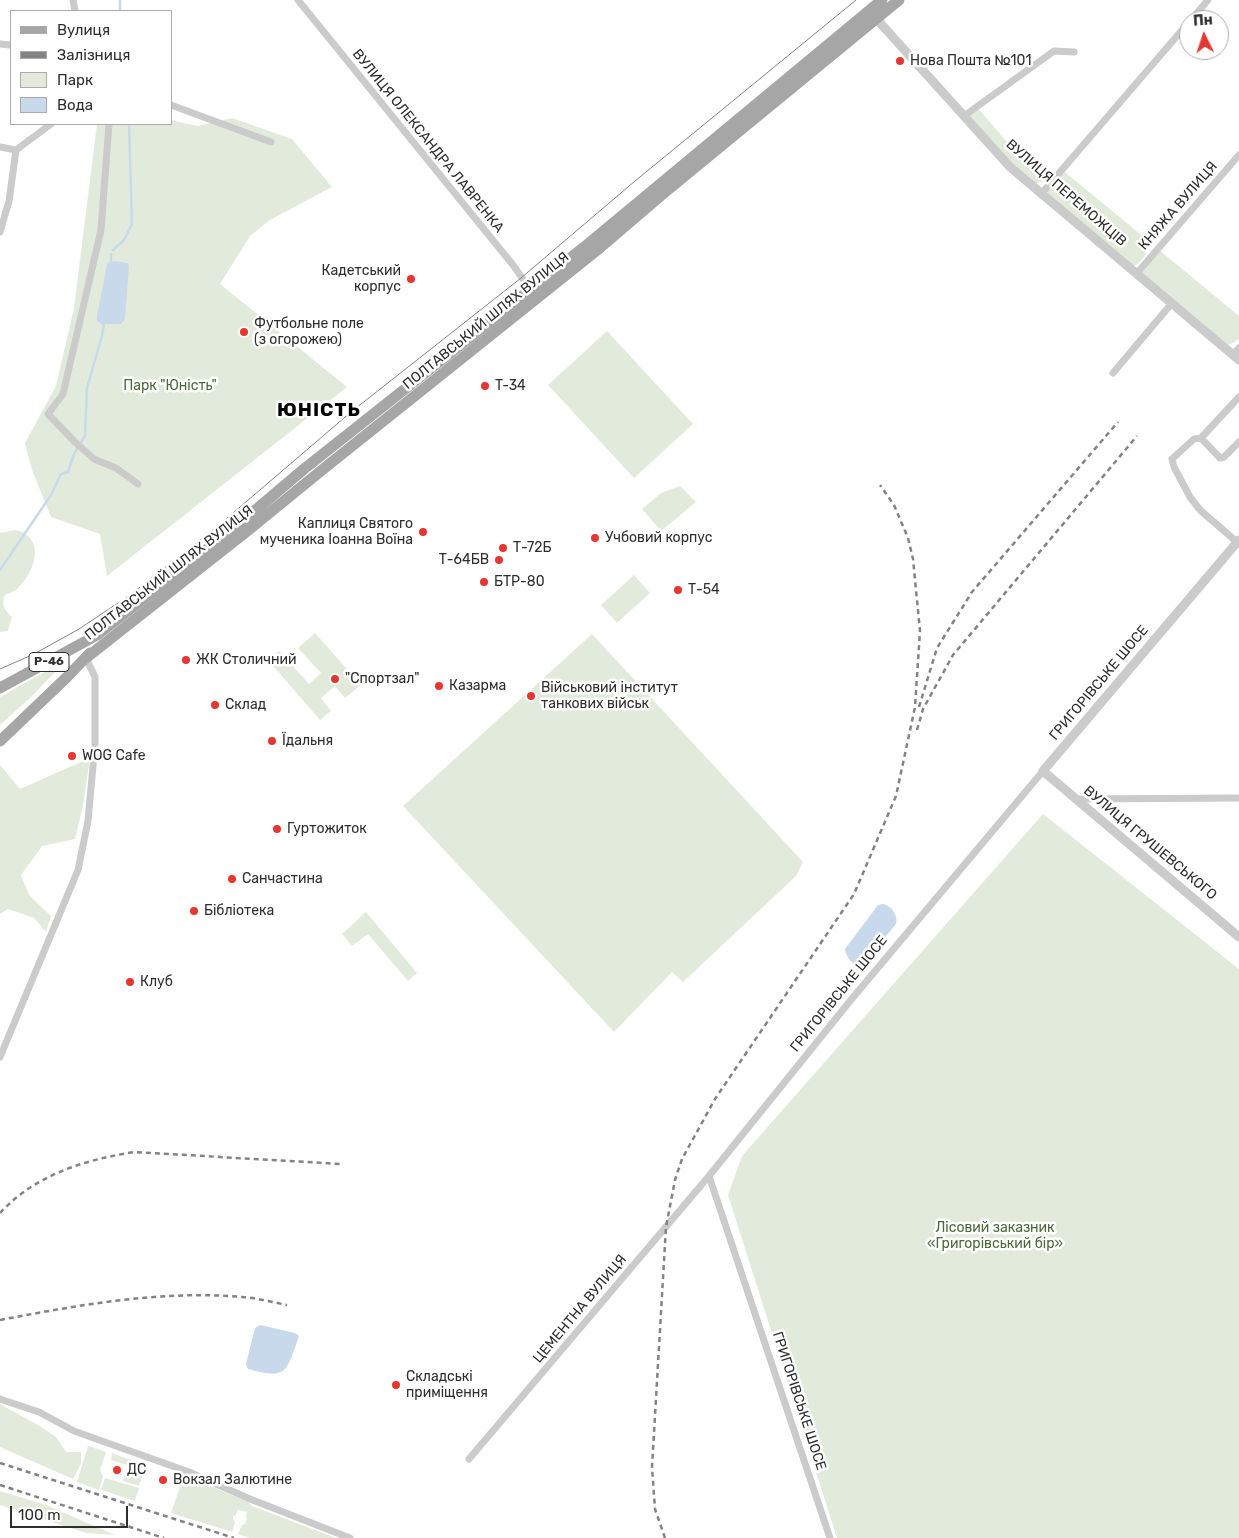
<!DOCTYPE html>
<meta charset="utf-8">
<style>
body{margin:0}
#map{position:relative;width:1239px;height:1538px;overflow:hidden;background:#fff;font-family:Rubik,sans-serif}
canvas{display:block}
.legend{position:absolute;left:10px;top:10px;width:162px;height:115px;box-sizing:border-box;background:#fff;border:1px solid #ababab;margin:0;padding:6px 9px;list-style:none;font-size:15px;color:#2e2e2e}
.legend li{display:flex;align-items:center;gap:10px;height:25px}
.legend b{width:25px;border:1px solid #ababab}
.north{position:absolute;left:1179px;top:10px;width:50px;height:50px;box-sizing:border-box;background:#fff;border:1px solid #ababab;border-radius:50%;rotate:356deg;font-size:14px;font-weight:700;line-height:20px;text-align:center;color:#2e2e2e}
.north::after{content:'';display:block;margin:auto;width:18px;height:22px;background:#e43730;clip-path:polygon(50% 0,100% 100%,50% 72%,0 100%)}
.scale{position:absolute;left:10px;top:1506px;width:118px;height:22px;box-sizing:border-box;border:2px solid #2e2e2e;border-top:0;padding-left:6px;font-size:15px;line-height:18px;white-space:nowrap;color:#2e2e2e;-webkit-text-stroke:4px #fff;paint-order:stroke}
</style>
<div id="map">
<canvas width="1239" height="1538"></canvas>
<ul class="legend">
<li><b style="height:6px;background:#a6a6a6"></b>Вулиця</li>
<li><b style="height:6px;background:#838383"></b>Залізниця</li>
<li><b style="height:14px;background:#e2ebdb"></b>Парк</li>
<li><b style="height:14px;background:#c7d9eb"></b>Вода</li>
</ul>
<div class="north">Пн</div>
<div class="scale">100 m</div>
</div>
<script>
const ctx = document.querySelector('canvas').getContext('2d');
ctx.lineJoin = 'round';
function fill(path, color) { ctx.fillStyle = color; ctx.fill(path, 'evenodd'); }
function stroke(path, color, width, dash) { ctx.strokeStyle = color; ctx.lineWidth = width; ctx.lineCap = dash ? 'butt' : 'round'; ctx.setLineDash(dash || []); ctx.stroke(path); }
function drawText(font, color, halo, rows, align = 'center') {
  ctx.font = font + ' Rubik,sans-serif'; ctx.lineWidth = 5; ctx.setLineDash([]); ctx.textBaseline = 'middle'; ctx.strokeStyle = halo; ctx.fillStyle = color; for (const [text, x, y, turn = 0] of rows) {
    ctx.save(); ctx.translate(x, y); ctx.rotate((+turn || 0) * Math.PI / 180); ctx.textAlign = isNaN(turn) ? turn : align; if (halo) ctx.strokeText(text, 0, 0); ctx.fillText(text, 0, 0); ctx.restore();
  }
}
fill(new Path2D(`
 M 977,107 L 1006,141 L 1044,167 L 1046,175 L 1044,181 L 1032,185 L 964,116 Z
 M 232,118 L 292,139 L 332,187 L 270,220 L 250,236 L 220,284 L 347,387 L 107,576 L 100,534 L 51,517 L 32,470 L 25,443 L 56,386 L 74,308 L 97,124 L 171,124 L 171,120 L 197,126 Z
 M 1061,169 L 1150,242 C 1147,255 1142,262 1131,268 L 1049,199 L 1047,186 Z
 M 1158,249 L 1239,316 L 1239,339 L 1233,343 L 1223,347 L 1137,273 Z
 M 607,331 L 693,424 L 634,478 L 548,385 Z
 M 680,486 L 696,502 L 661,531 L 642,509 L 661,493 Z
 M 15,530 C 46,537 36,570 19,587 C 16,591 10,593 5,595 C 1,606 4,609 12,617 L 8,631 L 0,632 L 0,533 Z
 M 634,575 L 650,593 L 617,623 L 601,605 Z
 M 315,633 L 361,685 L 345,698 L 335,686 L 321,698 L 331,711 L 320,720 L 268,660 L 279,651 L 309,684 L 321,673 L 298,648 Z
 M 592,634 L 803,862 L 796,876 L 683,982 L 672,972 L 614,1032 L 403,806 Z
 M 59,664 L 61,665 L 60,667 L 30,698 L 0,725 L 0,697 Z
 M 90,758 L 83,806 L 75,839 L 42,846 L 21,875 L 29,895 L 51,916 L 46,932 L 34,918 L 8,909 L 0,914 L 0,765 L 20,789 Z
 M 1043,814 L 1239,969 L 1239,1538 L 837,1538 L 728,1195 L 742,1156 Z
 M 366,912 L 417,973 L 408,981 L 368,934 L 352,946 L 342,934 Z
 M 0,1404 L 38,1425 L 56,1437 L 66,1452 L 81,1452 L 81,1464 L 73,1479 L 0,1447 Z
 M 88,1446 L 106,1452 L 100,1470 L 103,1477 L 99,1490 L 77,1482 Z
 M 112,1453 L 140,1464 L 144,1472 L 139,1486 L 123,1481 L 127,1465 L 111,1460 Z
 M 184,1475 L 248,1502 L 252,1506 L 336,1538 L 250,1538 L 238,1534 L 242,1525 L 245,1524 L 247,1518 L 246,1517 L 247,1512 L 238,1510 L 235,1516 L 233,1516 L 233,1519 L 235,1522 L 232,1532 L 171,1513 Z
 M 105,1478 L 139,1488 L 135,1501 L 101,1490 Z
 M 0,1491 L 46,1505 L 115,1535 L 86,1533 L 0,1505 Z`), '#e2ebdb');
fill(new Path2D(`
 M 114,261 L 128,263 L 129,266 L 125,319 L 121,324 L 102,324 L 97,321 L 97,316 L 107,264 Z
 M 883,904 C 892,906 898,915 896,924 L 861,966 C 853,966 846,957 845,949 L 878,905 Z
 M 260,1325 L 295,1333 L 299,1336 C 286,1372 288,1380 248,1369 L 246,1364 L 255,1328 Z`), '#c7d9eb');
stroke(new Path2D(`
 M 120,0 L 120,11
 M 113,250 L 124,240 L 132,224 L 129,124
 M 111,263 L 111,254
 M 0,570 L 51,495 L 61,474 L 68,472 L 74,454 L 85,436 L 87,388 L 102,336 L 104,323`), '#c7d9eb', 2.5);
stroke(new Path2D(`
 M 73,0 L 75,11
 M 298,0 L 513,265 L 532,292
 M 1191,20 L 1208,0
 M 0,44 L 10,45
 M 171,105 L 271,142
 M 964,116 L 1054,51 L 1074,52
 M 109,124 L 101,230 L 63,394 L 48,414 L 75,442 L 94,459 L 116,468 L 138,484
 M 0,147 L 16,150
 M 1042,193 L 1189,22
 M 0,232 L 9,201 L 16,150 L 51,124
 M 1137,273 L 1239,155
 M 1233,355 L 1239,348
 M 1113,373 L 1172,303
 M 1201,438 L 1220,458 L 1224,457 L 1239,442
 M 1237,542 L 1200,510 L 1190,497 L 1174,467 L 1172,459 L 1194,439 L 1201,438 L 1239,397
 M 1077,799 L 1239,798
 M 0,1057 L 78,870 L 88,821 L 95,744 L 95,677 L 86,658
 M 709,1176 L 830,1538
 M 0,1399 L 39,1412 L 74,1431 L 189,1472 L 250,1499 L 350,1538
 M 469,1459 L 709,1176 L 850,1001 L 1043,771`), '#cbcbcb', 7);
stroke(new Path2D(`
 M 873,15 L 1010,167 L 1239,360
 M 1239,540 L 1043,771 L 1239,937`), '#cbcbcb', 9);
stroke(new Path2D(`
 M 86,658 L 246,532 L 322,470 L 596,251 L 665,192 L 899,0
 M 0,688 L 97,635 L 238,525 L 304,469 L 588,244 L 882,0
 M 0,741 L 67,677 L 90,653`), '#a6a6a6', 11);
stroke(new Path2D(`
 M 0,669 L 34,654 L 79,629 L 130,595 L 219,525 L 351,412 L 521,278 L 635,181 L 856,0`), '#838383', 1);
stroke(new Path2D(`
 M 919,707 L 937,648 L 972,592 L 1118,422
 M 917,730 L 923,709 L 953,655 L 1137,436
 M 0,1213 C 35,1175 84,1160 134,1152 L 341,1164
 M 0,1320 C 79,1305 161,1290 242,1297 C 257,1298 272,1302 287,1305
 M 0,1463 L 234,1538
 M 0,1485 L 164,1538
 M 665,1538 L 655,1509 L 652,1467 L 666,1227 L 675,1180 L 682,1159 L 715,1099 L 854,894 L 896,796 L 915,707 L 920,631 L 913,559 L 908,538 L 894,505 L 880,485`), '#838383', 2.5, [5, 4]);
for (const [x, y, r, color] of [
 [900,61,5,"#e43730"],
 [411,279,5,"#e43730"],
 [244,332,5,"#e43730"],
 [485,386,5,"#e43730"],
 [423,532,5,"#e43730"],
 [595,538,5,"#e43730"],
 [503,548,5,"#e43730"],
 [499,560,5,"#e43730"],
 [484,582,5,"#e43730"],
 [678,590,5,"#e43730"],
 [186,660,5,"#e43730"],
 [335,679,5,"#e43730"],
 [439,686,5,"#e43730"],
 [531,696,5,"#e43730"],
 [215,705,5,"#e43730"],
 [272,741,5,"#e43730"],
 [72,756,5,"#e43730"],
 [277,829,5,"#e43730"],
 [232,879,5,"#e43730"],
 [194,911,5,"#e43730"],
 [130,982,5,"#e43730"],
 [396,1385,5,"#e43730"],
 [117,1470,5,"#e43730"],
 [163,1480,5,"#e43730"]
]) { const dot = new Path2D(); dot.arc(x, y, r, 0, 2 * Math.PI); ctx.fillStyle = color; ctx.fill(dot); stroke(dot, '#fff', 2); }
for (const [x, y, w] of [
 [49,662,40]
]) { const box = new Path2D(); box.roundRect(x - w / 2, y - 9.5, w, 19, 4); ctx.fillStyle = '#fff'; ctx.fill(box); stroke(box, '#2e2e2e', 1); }
drawText('bold 12px', '#2e2e2e', null, [
 ["Р-46",49,662]
]);
drawText('14px', '#2e2e2e', '#fff', [
 ["Нова Пошта №101",910,61],
 ["Кадетський",401,271,"right"],
 ["корпус",401,287,"right"],
 ["Футбольне поле",254,324],
 ["(з огорожею)",254,340],
 ["T-34",495,386],
 ["Каплиця Святого",413,524,"right"],
 ["мученика Іоанна Воїна",413,540,"right"],
 ["Учбовий корпус",605,538],
 ["Т-72Б",513,548],
 ["Т-64БВ",489,560,"right"],
 ["БТР-80",494,582],
 ["Т-54",688,590],
 ["ЖК Столичний",196,660],
 ["\"Спортзал\"",345,679],
 ["Казарма",449,686],
 ["Військовий інститут",541,688],
 ["танкових військ",541,704],
 ["Склад",225,705],
 ["Їдальня",282,741],
 ["WOG Cafe",82,756],
 ["Гуртожиток",287,829],
 ["Санчастина",242,879],
 ["Бібліотека",204,911],
 ["Клуб",140,982],
 ["Складські",406,1377],
 ["приміщення",406,1393],
 ["ДС",127,1470],
 ["Вокзал Залютине",173,1480]
], 'left');
drawText('14px', '#2e2e2e', '#fff', [
 ["ВУЛИЦЯ ОЛЕКСАНДРА ЛАВРЕНКА",428,141,51],
 ["ВУЛИЦЯ ПЕРЕМОЖЦІВ",1066,193,41],
 ["КНЯЖА ВУЛИЦЯ",1178,206,-49],
 ["ПОЛТАВСЬКИЙ ШЛЯХ ВУЛИЦЯ",486,321,-39],
 ["ПОЛТАВСЬКИЙ ШЛЯХ ВУЛИЦЯ",169,573,-38],
 ["ГРИГОРІВСЬКЕ ШОСЕ",1099,683,-50],
 ["ВУЛИЦЯ ГРУШЕВСЬКОГО",1150,843,40],
 ["ГРИГОРІВСЬКЕ ШОСЕ",839,994,-51],
 ["ЦЕМЕНТНА ВУЛИЦЯ",580,1309,-50],
 ["ГРИГОРІВСЬКЕ ШОСЕ",799,1401,72]
]);
drawText('14px', '#4c693b', '#fff', [
 ["Парк \"Юність\"",170,386],
 ["Лісовий заказник",995,1228],
 ["«Григорівський бір»",995,1244]
]);
ctx.letterSpacing = '1px';
drawText('bold 19px', '#000', '#fff', [
 ["ЮНІСТЬ",319,411]
]);
ctx.letterSpacing = '0px';
</script>
